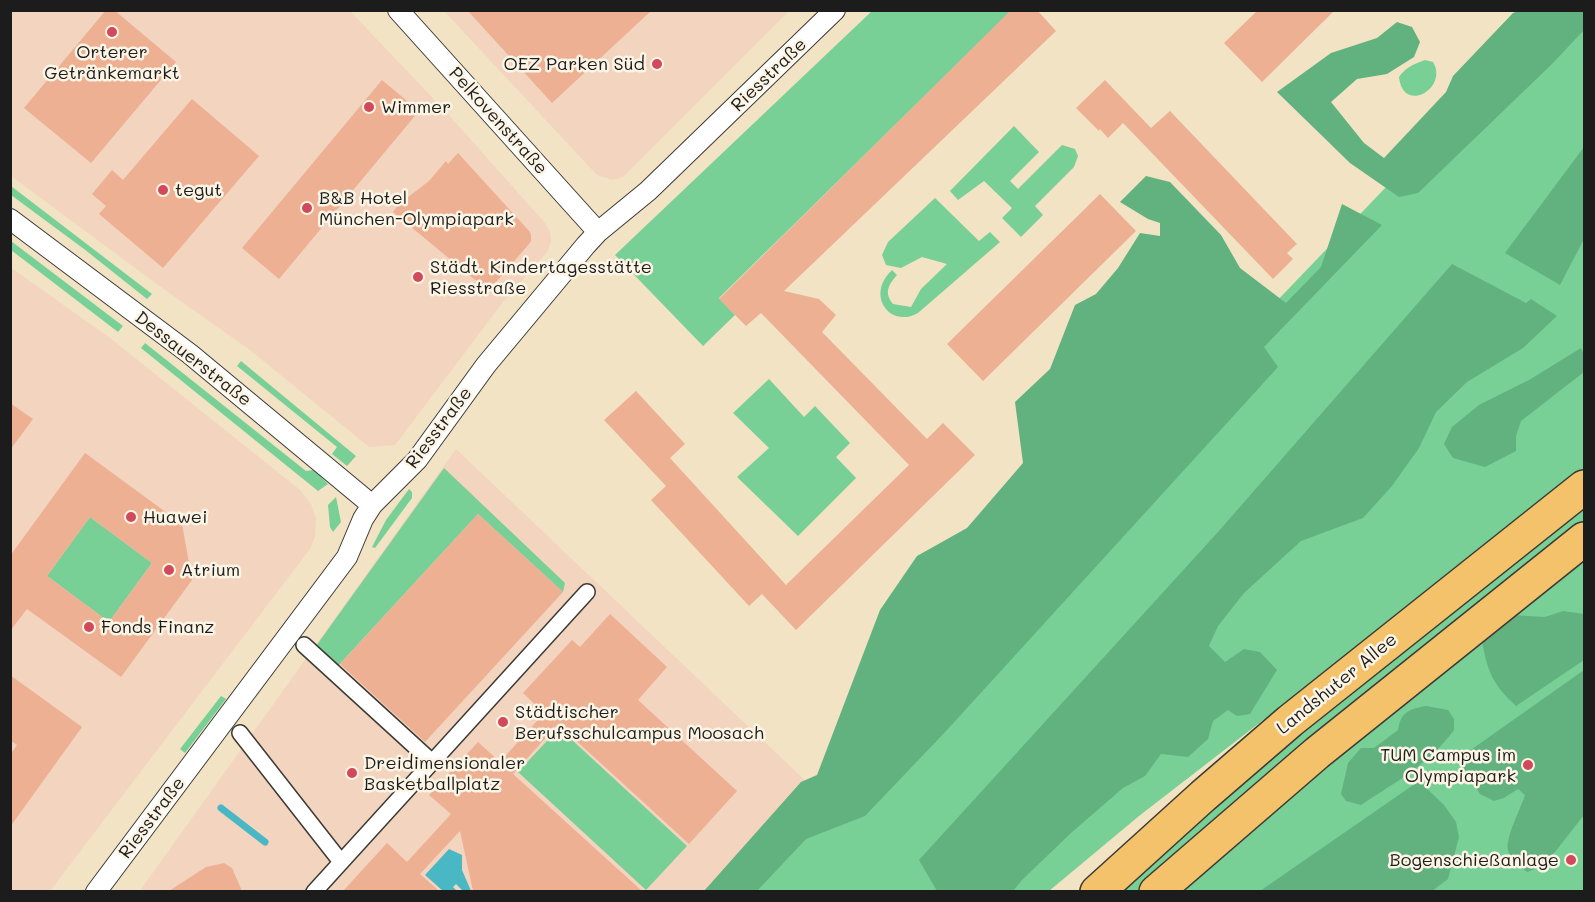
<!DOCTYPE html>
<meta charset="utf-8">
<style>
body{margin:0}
#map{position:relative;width:1595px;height:902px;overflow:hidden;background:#f1e3c4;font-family:Mali,sans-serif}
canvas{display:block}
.frame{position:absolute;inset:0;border:12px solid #1c1c1c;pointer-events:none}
</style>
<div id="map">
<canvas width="1595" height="902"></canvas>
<div class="frame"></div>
</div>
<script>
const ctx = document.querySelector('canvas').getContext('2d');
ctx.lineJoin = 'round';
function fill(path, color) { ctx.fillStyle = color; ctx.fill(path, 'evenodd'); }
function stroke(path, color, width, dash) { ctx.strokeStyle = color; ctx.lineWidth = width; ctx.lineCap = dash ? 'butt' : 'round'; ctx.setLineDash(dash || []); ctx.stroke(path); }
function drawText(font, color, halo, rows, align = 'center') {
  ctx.font = font + ' Mali,sans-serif'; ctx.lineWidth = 5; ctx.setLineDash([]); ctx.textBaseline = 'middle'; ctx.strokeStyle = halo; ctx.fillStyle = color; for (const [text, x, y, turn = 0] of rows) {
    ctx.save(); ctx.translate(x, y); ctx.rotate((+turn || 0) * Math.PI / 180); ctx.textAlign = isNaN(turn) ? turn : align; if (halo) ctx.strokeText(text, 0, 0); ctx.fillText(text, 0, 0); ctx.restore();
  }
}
fill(new Path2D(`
 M 10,11 L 350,11 L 447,113 L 545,223 L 550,232 L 551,241 L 548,251 L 503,302 L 395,445 L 369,447 L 250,350 L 158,285 L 11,176 Z
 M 444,11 L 789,11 L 623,177 L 612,180 L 597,175 Z
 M 10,267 L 110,338 L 300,490 L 311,504 L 316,518 L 315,536 L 310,549 L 50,891 L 11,891 Z
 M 456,449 L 812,787 L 719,891 L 139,892 Z`), '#f3d4bf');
fill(new Path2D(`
 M 872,11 L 1011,11 L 719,298 L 735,315 L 703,346 L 615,255 Z
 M 1584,11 L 1584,472 L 1139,816 L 1049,891 L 720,892 L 812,786 L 1527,40 Z
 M 1425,60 L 1433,62 C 1449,88 1403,115 1399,77 C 1406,67 1414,64 1425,60 Z
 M 1014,126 L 1039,152 L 1010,181 L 1018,189 L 1062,145 L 1075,149 L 1078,156 L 1074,167 L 1035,206 L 1043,215 L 1021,237 L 1002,218 L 1012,208 L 984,181 L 958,200 L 950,191 Z
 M 11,186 L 152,294 L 147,299 L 84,249 L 11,195 Z
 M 935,198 L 979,241 L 990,232 L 1000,242 L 918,313 C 890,329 865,295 892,270 L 897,275 C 888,285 884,293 893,304 L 911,307 L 921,289 L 947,264 L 922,257 L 901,268 L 886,265 L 882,255 L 888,242 Z
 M 11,241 L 123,326 L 118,332 L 11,250 Z
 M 145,343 L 306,471 L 314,470 L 328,484 L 318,491 L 141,348 Z
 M 241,361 L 356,456 L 347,466 L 332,454 L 337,447 L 237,366 Z
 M 769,379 L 804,417 L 815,406 L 850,443 L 836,457 L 856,478 L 798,536 L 737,477 L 769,448 L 733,413 Z
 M 444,468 L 565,583 L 563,592 L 478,514 L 337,667 L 316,646 Z
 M 409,489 L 412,492 L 412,498 L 375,548 L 372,547 L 386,520 Z
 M 336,497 L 341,522 L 333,532 L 330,527 L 328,505 Z
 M 1584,503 L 1584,525 L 1167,865 L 1139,891 L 1116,892 L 1321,714 Z
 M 90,517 L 152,563 L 109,622 L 47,576 Z
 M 1584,555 L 1584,891 L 1181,892 L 1290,797 Z
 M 221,696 L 226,699 L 185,753 L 180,749 Z
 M 559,728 L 687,846 L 646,890 L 518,772 Z`), '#78d096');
fill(new Path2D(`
 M 1518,11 L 1584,11 L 1584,30 L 1552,64 L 1418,193 L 1399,197 L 1350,163 L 1277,92 L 1331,53 L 1377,38 L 1397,22 L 1412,27 L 1420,42 L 1414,57 L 1387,74 L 1357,79 L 1331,102 L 1364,143 L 1384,158 L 1446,92 L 1453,76 L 1513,13 Z
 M 1584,147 L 1584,239 L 1560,285 L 1505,253 Z
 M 1146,176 L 1170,182 L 1221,235 L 1240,268 L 1286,303 L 1321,267 L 1342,204 L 1382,225 L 1264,347 L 1278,367 L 947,730 L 865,816 L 806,839 L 757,891 L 704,891 L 801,782 L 817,775 L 880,610 L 917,556 L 967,528 L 1023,463 L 1015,402 L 1050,369 L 1075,305 L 1096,294 L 1118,268 L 1140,233 L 1160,236 L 1160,223 L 1148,219 L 1120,202 Z
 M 1452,264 L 1526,303 L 1531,299 L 1557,316 L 1523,348 L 1467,382 L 1436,412 L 1419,448 L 1392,486 L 1363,518 L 1301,541 L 1244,593 L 1218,626 L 1209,646 L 1225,662 L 1244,649 L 1260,652 L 1277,670 L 1250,714 L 1237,716 L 1228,710 L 1213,721 L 1208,739 L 1188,757 L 1161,754 L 1145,776 L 1123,788 L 1071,833 L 1022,880 L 1013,891 L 937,891 L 919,860 L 1218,532 Z
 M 1581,348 L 1584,355 L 1584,372 L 1521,421 L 1516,436 L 1516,451 L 1485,467 L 1453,458 L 1444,444 L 1452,427 L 1479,405 L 1529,380 Z
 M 1563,611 L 1584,614 L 1584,660 L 1516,706 C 1492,683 1488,673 1482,641 L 1512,615 L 1545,617 Z
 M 1584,670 L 1584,815 L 1555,852 L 1538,868 L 1527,872 C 1520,866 1510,860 1508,850 C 1505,838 1521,808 1525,795 L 1518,789 L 1504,798 L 1494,801 L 1480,794 L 1458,759 Z
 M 1426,706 L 1448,710 L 1454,719 L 1454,730 C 1429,764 1396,782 1361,805 L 1346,801 L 1341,794 L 1348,763 L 1361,748 L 1374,748 L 1398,730 C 1401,712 1409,709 1426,706 Z
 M 1419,781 L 1444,805 L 1456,822 L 1459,837 L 1448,879 L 1432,891 L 1260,891 Z`), '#62b27f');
fill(new Path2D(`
 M 449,849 L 462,855 L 462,870 L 471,891 L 463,891 L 456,884 L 453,887 L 457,891 L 443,891 L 425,875 Z`), '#49b7c4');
stroke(new Path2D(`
 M 221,808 L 265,842`), '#49b7c4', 7);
fill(new Path2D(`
 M 106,10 L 114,10 L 176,62 L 91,163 L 24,108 Z
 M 467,10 L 652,10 L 552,103 Z
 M 1011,10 L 1037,10 L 1056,31 L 784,291 L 819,299 L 836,315 L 822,332 L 927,439 L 943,423 L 975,455 L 796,630 L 762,594 L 749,606 L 651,500 L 666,486 L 604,420 L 636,391 L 685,444 L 670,458 L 786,585 L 909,465 L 761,313 L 746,326 L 719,299 Z
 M 1258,10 L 1335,10 L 1262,82 L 1224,43 Z
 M 382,80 L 419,111 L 279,279 L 242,248 Z
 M 1105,80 L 1151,128 L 1170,111 L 1297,244 L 1287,253 L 1293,259 L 1273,279 L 1123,123 L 1108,138 L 1100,129 L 1099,131 L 1076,108 Z
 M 192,99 L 259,156 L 163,268 L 99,214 L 106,206 L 92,194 L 112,170 L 123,180 Z
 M 458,153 L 530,232 L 531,235 L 531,241 L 529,244 L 496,282 L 489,286 L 480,284 L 393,212 L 399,204 L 429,181 L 446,161 L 448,164 Z
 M 1100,194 L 1136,231 L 983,381 L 947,344 Z
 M 10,403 L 33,419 L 10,450 Z
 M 85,453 L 182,524 L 192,580 L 121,677 L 27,609 L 10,631 L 10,556 ZM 90,517 L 152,563 L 109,622 L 47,576 Z
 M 478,514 L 563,592 L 425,742 L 340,664 Z
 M 610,614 L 667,667 L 638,700 L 737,791 L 689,844 L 558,724 L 513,774 L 642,891 L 473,891 L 460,831 L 420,874 L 439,891 L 343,891 L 387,843 L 407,862 L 451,814 L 429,795 L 478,742 L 500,762 L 544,713 L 523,693 L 572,640 L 580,647 Z
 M 10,675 L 82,727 L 10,827 L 10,755 L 17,745 L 10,740 Z
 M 224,863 L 232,868 L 242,891 L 169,891 L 206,867 Z`), '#eeb092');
const pedestrian = new Path2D(`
 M 304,645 L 432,762
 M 240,733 L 341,862
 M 314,892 L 587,592`);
const minor = new Path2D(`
 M 398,10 L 598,232
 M 10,219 L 190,354 L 372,505
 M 96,892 L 338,569 L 347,557 L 363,519 L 372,505 L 417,460 L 486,365 L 586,245 L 598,232 L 648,191 L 835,10`);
const trunk = new Path2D(`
 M 1097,892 L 1203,796 L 1290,721 L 1584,487
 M 1156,892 L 1317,753 L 1584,539`);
stroke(pedestrian, '#3c3a35', 18);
stroke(minor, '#3c3a35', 22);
stroke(trunk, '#3c3a35', 36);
stroke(pedestrian, '#fff', 15);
stroke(minor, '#fff', 20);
stroke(trunk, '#f4c26a', 33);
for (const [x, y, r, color] of [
 [112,32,6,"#d1495b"],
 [657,64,6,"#d1495b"],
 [369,107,6,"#d1495b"],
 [163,190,6,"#d1495b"],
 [307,208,6,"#d1495b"],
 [418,277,6,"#d1495b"],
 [131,517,6,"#d1495b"],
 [169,570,6,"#d1495b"],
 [89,627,6,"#d1495b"],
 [503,722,6,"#d1495b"],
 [1528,765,6,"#d1495b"],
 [352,773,6,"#d1495b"],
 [1571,860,6,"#d1495b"]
]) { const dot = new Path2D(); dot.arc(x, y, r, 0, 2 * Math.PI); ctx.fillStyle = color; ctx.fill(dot); stroke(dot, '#fcf5e5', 2); }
drawText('18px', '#1c1c1c', '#fcf5e5', [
 ["Orterer",112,52,"center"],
 ["Getränkemarkt",112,73,"center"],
 ["OEZ Parken Süd",645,64,"right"],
 ["Wimmer",381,107],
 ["tegut",175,190],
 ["B&B Hotel",319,198],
 ["München-Olympiapark",319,219],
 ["Städt. Kindertagesstätte",430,267],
 ["Riesstraße",430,288],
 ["Huawei",143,517],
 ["Atrium",181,570],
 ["Fonds Finanz",101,627],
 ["Städtischer",515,712],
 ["Berufsschulcampus Moosach",515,733],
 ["TUM Campus im",1516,755,"right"],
 ["Olympiapark",1516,776,"right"],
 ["Dreidimensionaler",364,763],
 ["Basketballplatz",364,784],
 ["Bogenschießanlage",1559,860,"right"]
], 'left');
drawText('18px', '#1c1c1c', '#fcf5e5', [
 ["Riesstraße",769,75,-44],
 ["Pelkovenstraße",498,121,48],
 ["Dessauerstraße",193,359,38],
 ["Riesstraße",439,428,-53],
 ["Landshuter Allee",1337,684,-39],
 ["Riesstraße",152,818,-53]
]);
</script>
